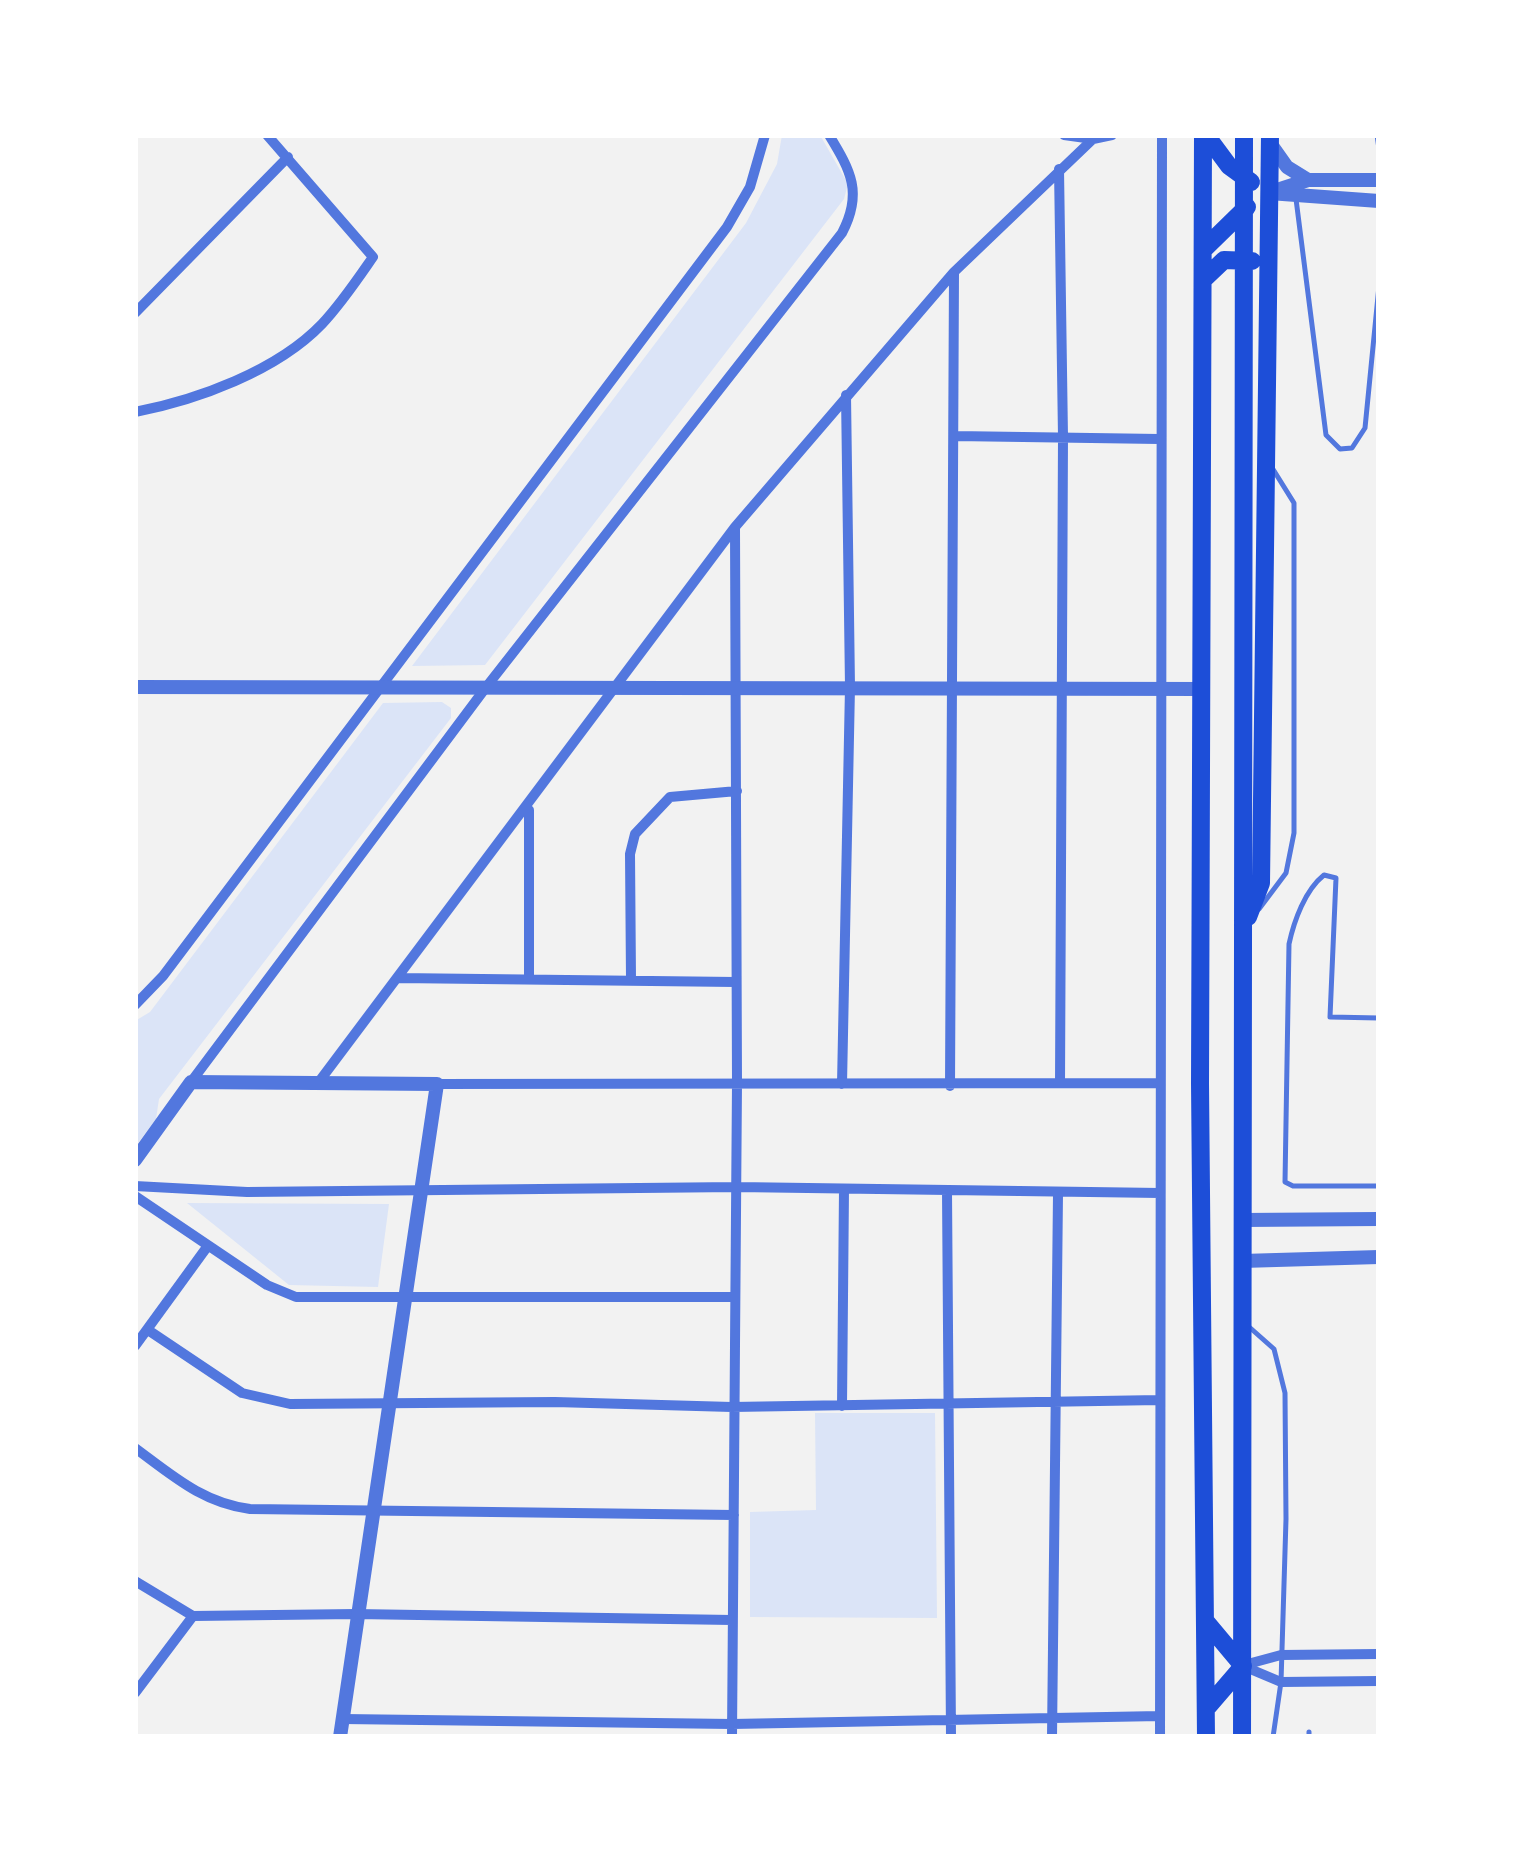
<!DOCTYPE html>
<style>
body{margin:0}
#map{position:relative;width:1514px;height:1872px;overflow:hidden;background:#f2f2f2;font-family:"DM Sans",sans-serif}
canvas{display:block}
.frame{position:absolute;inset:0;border:138px solid #fff;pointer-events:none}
</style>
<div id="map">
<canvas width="1514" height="1872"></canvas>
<div class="frame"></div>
</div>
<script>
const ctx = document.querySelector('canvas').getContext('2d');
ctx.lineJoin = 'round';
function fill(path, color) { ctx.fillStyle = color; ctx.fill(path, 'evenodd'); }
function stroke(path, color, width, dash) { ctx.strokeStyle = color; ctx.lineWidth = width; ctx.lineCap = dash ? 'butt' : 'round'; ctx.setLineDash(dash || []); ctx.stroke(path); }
fill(new Path2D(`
 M 782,135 L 820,135 L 848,184 L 844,199 L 485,665 L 412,666 L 746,223 L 777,164 Z
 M 442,702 L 451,708 L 451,718 L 159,1099 L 156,1119 L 135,1147 L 135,1021 L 150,1012 L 383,703 Z
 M 187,1203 L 389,1204 L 378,1287 L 289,1285 Z
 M 815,1413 L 935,1413 L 937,1618 L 750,1617 L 750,1512 L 816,1510 Z`), '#dbe4f7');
stroke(new Path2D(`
 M 1377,135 L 1379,149
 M 1296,199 L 1326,435 L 1340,449 L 1352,448 L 1365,428 L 1379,286
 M 1259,909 L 1286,873 L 1294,833 L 1294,503 L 1271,466
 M 1379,1018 L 1330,1017 L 1336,878 L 1324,875 C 1305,890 1294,921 1289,944 L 1285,1182 L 1293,1186 L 1379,1186
 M 1248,1326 L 1274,1349 L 1285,1393 L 1286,1519 L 1281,1682 L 1273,1737
 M 1309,1737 L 1309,1732`), '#5277de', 5);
stroke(new Path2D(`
 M 1064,135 L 1093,139 L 1112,135
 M 1059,169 L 1063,437 L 1060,1083
 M 135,313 L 288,157
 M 135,412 C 197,400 277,371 322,324 C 341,304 357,280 373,257 L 267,135
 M 955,436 L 1159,439
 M 529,810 L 529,979
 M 398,978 L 735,982
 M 631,980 L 630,854 L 635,834 L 670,797 L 737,791
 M 135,1005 L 163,976 L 727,227 L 750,187 L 765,135
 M 191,1082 L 487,686 L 842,233 C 863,193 851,171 829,135
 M 318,1083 L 735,527 L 954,272 L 1093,139
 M 437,1084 L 1160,1083
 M 842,1084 L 850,687 L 846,395
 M 950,1086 L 954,273
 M 135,1186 L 247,1192 L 737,1187 L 1160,1193
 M 947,1191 L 951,1737
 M 135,1196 L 267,1285 L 296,1297 L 735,1297
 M 148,1330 L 242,1393 L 290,1404 L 555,1402 L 732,1407 L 1160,1400
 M 135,1346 L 207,1247
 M 842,1406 L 844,1189
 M 135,1448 C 173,1476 203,1503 250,1509 L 734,1515
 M 135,1581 L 193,1616 L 356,1614 L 732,1620
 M 1244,1665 L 1281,1655 L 1379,1654
 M 1243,1666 L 1281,1682 L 1379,1681
 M 135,1693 L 193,1616
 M 343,1719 L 732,1724 L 1160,1716
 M 732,1737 L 737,1083 L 735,528
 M 1052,1737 L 1058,1194
 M 1160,1737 L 1162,135`), '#5277de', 10);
stroke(new Path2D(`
 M 1270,143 L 1287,167 L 1308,180
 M 1268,193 L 1308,180 L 1379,180
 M 1269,193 L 1379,201
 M 135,687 L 1203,689
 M 135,1160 L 191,1082 L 437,1084 L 340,1737
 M 1242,1220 L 1379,1219
 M 1242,1261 L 1379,1257`), '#5277de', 14);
stroke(new Path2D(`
 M 1203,135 L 1200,1083 L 1206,1737
 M 1206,135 L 1229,166 L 1251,182
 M 1204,249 L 1247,207
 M 1204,279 L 1224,260 L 1252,261
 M 1248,917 L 1261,883 L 1270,135
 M 1206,1709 L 1243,1666 L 1207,1623
 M 1242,1737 L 1244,135`), '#1d4ed8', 18);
</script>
